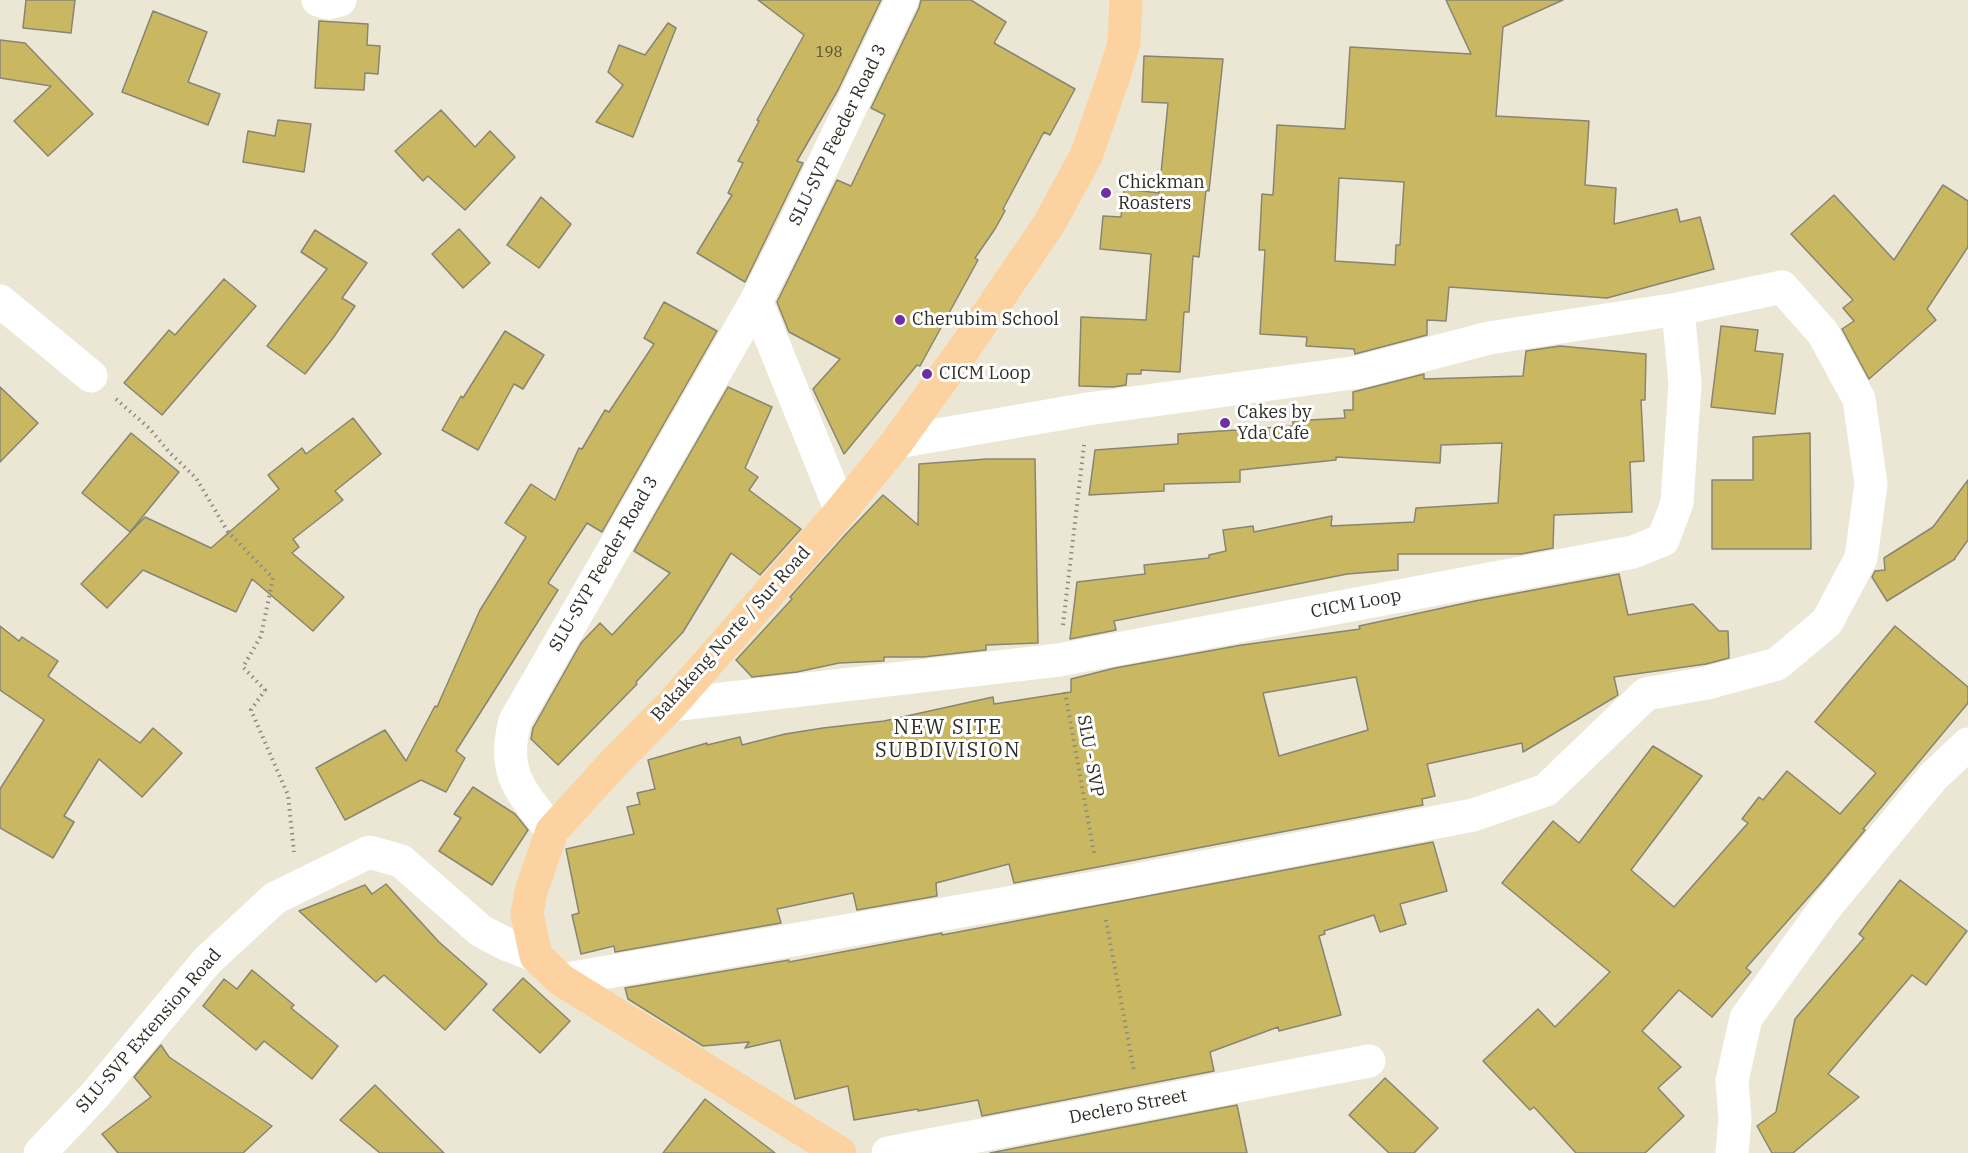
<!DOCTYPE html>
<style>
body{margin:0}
canvas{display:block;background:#ebe7d4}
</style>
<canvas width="1968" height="1153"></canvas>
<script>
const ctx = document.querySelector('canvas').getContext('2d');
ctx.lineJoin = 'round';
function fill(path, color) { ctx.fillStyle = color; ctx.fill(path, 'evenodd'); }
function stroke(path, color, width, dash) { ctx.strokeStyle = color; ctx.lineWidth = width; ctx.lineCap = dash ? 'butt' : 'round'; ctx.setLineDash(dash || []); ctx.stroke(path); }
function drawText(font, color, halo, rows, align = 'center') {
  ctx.font = font + ' "IBM Plex Serif",serif'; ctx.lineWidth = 6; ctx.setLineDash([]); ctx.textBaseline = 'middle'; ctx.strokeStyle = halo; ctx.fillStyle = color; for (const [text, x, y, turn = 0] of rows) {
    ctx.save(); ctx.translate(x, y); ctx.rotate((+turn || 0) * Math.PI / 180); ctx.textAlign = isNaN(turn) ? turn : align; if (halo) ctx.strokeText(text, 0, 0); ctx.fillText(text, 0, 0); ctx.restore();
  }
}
const building = new Path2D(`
 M 26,0 L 75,0 L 71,33 L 23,28 Z
 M 758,0 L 881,0 L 838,90 L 797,161 L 803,163 L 745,282 L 697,253 L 732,195 L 728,193 L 743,163 L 738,161 L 759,121 L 757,120 L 804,35 Z
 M 921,0 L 971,0 L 1006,22 L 994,43 L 1075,89 L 1050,135 L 1044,132 L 1003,209 L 1005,211 L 995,229 L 975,258 L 978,260 L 920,366 L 917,365 L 844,454 L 813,389 L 840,359 L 789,332 L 777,302 L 837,180 L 851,186 L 885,115 L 871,108 L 919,8 Z
 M 1446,0 L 1563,0 L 1503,27 L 1496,116 L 1589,121 L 1585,185 L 1616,188 L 1614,224 L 1677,209 L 1680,222 L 1700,217 L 1714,269 L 1607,298 L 1449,287 L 1446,321 L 1427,320 L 1427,335 L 1355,354 L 1354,349 L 1306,346 L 1307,337 L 1260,334 L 1265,250 L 1259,250 L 1262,194 L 1273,195 L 1277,125 L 1345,129 L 1350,47 L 1471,54 ZM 1339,178 L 1404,182 L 1400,245 L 1396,245 L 1395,265 L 1335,261 Z
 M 153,11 L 207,32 L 188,82 L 220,94 L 208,125 L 122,92 Z
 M 319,21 L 368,24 L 367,45 L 380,46 L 378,74 L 365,73 L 364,90 L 315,88 Z
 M 668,23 L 676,28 L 633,137 L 596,122 L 623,85 L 608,72 L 619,45 L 645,55 Z
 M 0,40 L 25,43 L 93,114 L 48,156 L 14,121 L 51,86 L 0,78 Z
 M 1144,56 L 1223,59 L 1209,191 L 1206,190 L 1199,257 L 1193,256 L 1189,312 L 1184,312 L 1180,372 L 1141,370 L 1141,374 L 1127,374 L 1126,385 L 1113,387 L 1079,386 L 1081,317 L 1146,320 L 1151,254 L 1100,249 L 1103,216 L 1121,217 L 1124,189 L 1159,193 L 1168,103 L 1142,102 Z
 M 441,110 L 475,147 L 490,131 L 515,157 L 465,210 L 428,176 L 423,181 L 395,151 Z
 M 278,120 L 311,124 L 304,172 L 243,162 L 248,131 L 275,136 Z
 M 1943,185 L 1968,201 L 1968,247 L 1927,309 L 1936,320 L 1869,379 L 1842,329 L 1854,321 L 1843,308 L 1853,300 L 1791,234 L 1834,195 L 1894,260 Z
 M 541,197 L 571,224 L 539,268 L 507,245 Z
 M 459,229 L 490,263 L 463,288 L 432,254 Z
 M 315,230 L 367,263 L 342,298 L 355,306 L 333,338 L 305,374 L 267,346 L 327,269 L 301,252 Z
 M 224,279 L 256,306 L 162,415 L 124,383 L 169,330 L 175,335 Z
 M 664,302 L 717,331 L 602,532 L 587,523 L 548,583 L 558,590 L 456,751 L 465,758 L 446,792 L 421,780 L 345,820 L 316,768 L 385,730 L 406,761 L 435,706 L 437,707 L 480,610 L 526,537 L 505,523 L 531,484 L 555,500 L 579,448 L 582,449 L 605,410 L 609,412 L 654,344 L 644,338 Z
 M 1721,326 L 1758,330 L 1755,351 L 1783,354 L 1775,414 L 1711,407 Z
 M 505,331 L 544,355 L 523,389 L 514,384 L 478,450 L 442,430 L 461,396 L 463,398 Z
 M 1560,346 L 1646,354 L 1645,400 L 1641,400 L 1644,461 L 1630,462 L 1632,512 L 1554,515 L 1553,548 L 1521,554 L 1398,554 L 1398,570 L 1347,574 L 1114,621 L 1116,630 L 1070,639 L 1077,582 L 1145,574 L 1144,565 L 1209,558 L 1209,555 L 1226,551 L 1223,530 L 1253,526 L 1254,532 L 1332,516 L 1331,526 L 1414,522 L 1416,508 L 1498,503 L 1502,443 L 1441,445 L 1440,463 L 1336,457 L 1336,460 L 1240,470 L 1240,482 L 1164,484 L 1164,491 L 1089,495 L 1095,450 L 1178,444 L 1178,434 L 1293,426 L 1293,421 L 1345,418 L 1344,410 L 1353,410 L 1353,392 L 1424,374 L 1424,379 L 1523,376 L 1526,351 Z
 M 0,387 L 38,423 L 0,462 Z
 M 728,387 L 772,407 L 745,468 L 758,477 L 749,490 L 801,529 L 760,575 L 731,553 L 683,632 L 636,682 L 637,684 L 558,765 L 531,739 L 533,728 L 581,643 L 600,623 L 612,635 L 670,573 L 634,551 Z
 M 353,418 L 381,454 L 335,491 L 343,500 L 293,539 L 299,547 L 292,553 L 344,597 L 313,631 L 252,579 L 236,612 L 143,570 L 107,608 L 81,584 L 145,517 L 211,548 L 279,489 L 268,475 L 302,448 L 306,454 Z
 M 131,433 L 179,472 L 130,532 L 82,493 Z
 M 1810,433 L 1811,549 L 1712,549 L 1712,480 L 1753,480 L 1753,437 Z
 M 987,459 L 1035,459 L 1038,643 L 986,645 L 986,650 L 923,657 L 884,657 L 884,661 L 839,663 L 797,672 L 752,677 L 736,660 L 792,599 L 790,597 L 846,534 L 883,495 L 918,525 L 919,464 Z
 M 1968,480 L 1968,540 L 1955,558 L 1955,559 L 1887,601 L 1872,577 L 1875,571 L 1885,570 L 1884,558 L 1933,527 Z
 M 1619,574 L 1628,615 L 1693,604 L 1719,631 L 1728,631 L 1729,658 L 1706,664 L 1614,677 L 1618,695 L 1615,697 L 1523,752 L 1522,743 L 1427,764 L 1435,796 L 1422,799 L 1423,805 L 1014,883 L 1009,864 L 936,883 L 937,896 L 857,910 L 853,893 L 777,909 L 781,923 L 615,952 L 614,946 L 581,954 L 572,915 L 579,913 L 566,849 L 634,834 L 627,807 L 640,804 L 637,793 L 655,789 L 648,760 L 707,743 L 707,745 L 740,737 L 742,745 L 785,734 L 823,728 L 884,721 L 993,697 L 994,704 L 1071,692 L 1071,679 L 1115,668 L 1242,645 L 1360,629 L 1359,626 L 1475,601 ZM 1356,677 L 1368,730 L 1279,756 L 1263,693 Z
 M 0,626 L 19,641 L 22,637 L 58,661 L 48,676 L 140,743 L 153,728 L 182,753 L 142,797 L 99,759 L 64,816 L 74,822 L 53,858 L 0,828 L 0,789 L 44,720 L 0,690 Z
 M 1895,626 L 1968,687 L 1968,703 L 1863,829 L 1865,830 L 1821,883 L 1746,968 L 1751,972 L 1712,1017 L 1679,990 L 1642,1031 L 1681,1067 L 1658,1088 L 1684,1116 L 1645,1153 L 1576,1153 L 1534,1107 L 1530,1110 L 1483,1061 L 1538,1009 L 1555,1027 L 1610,972 L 1502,883 L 1553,821 L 1579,843 L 1653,746 L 1702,776 L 1631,870 L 1674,907 L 1748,823 L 1742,819 L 1759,797 L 1763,800 L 1787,771 L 1840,814 L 1876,773 L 1815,722 Z
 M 473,787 L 515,814 L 528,830 L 492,885 L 439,851 L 461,818 L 454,814 Z
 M 1433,842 L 1447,891 L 1400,904 L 1406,924 L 1380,932 L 1374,915 L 1324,931 L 1325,934 L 1319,936 L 1341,1015 L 1279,1031 L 1278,1027 L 1210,1052 L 1214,1071 L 982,1116 L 978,1100 L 918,1111 L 918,1109 L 854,1120 L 848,1086 L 795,1099 L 780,1040 L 745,1048 L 749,1042 L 703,1046 L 628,999 L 625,988 L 789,960 L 789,962 L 942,933 L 942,935 Z
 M 1900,880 L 1967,931 L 1926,985 L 1912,975 L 1828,1074 L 1859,1097 L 1793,1153 L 1772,1153 L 1757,1126 L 1776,1112 L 1795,1019 L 1864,938 L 1859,934 Z
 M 386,884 L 439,942 L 487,984 L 445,1030 L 384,975 L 376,982 L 299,911 L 365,885 L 372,894 Z
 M 252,970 L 294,1005 L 291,1008 L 338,1046 L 312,1079 L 264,1041 L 256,1050 L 203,1006 L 224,979 L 237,989 Z
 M 523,978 L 570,1021 L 540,1053 L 493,1010 Z
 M 161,1045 L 169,1057 L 272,1126 L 243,1153 L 118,1153 L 102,1134 L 151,1097 L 134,1077 Z
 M 1385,1078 L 1438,1128 L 1414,1153 L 1389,1153 L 1349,1115 Z
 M 375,1085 L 444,1153 L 380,1153 L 340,1120 Z
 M 705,1099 L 775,1153 L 663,1153 Z
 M 1237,1105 L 1247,1153 L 990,1153 Z`);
fill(building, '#c9b861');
stroke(building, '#888573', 1.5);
stroke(new Path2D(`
 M 116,399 L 150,429 L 169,452 L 196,478 L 228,532 L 273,578 L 261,636 L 243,667 L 265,690 L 251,710 L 288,795 L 294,852
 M 1063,625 L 1084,445
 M 1065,692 L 1094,853
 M 1106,920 L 1134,1071`), '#8d8a7d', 4, [1.5, 4.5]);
stroke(new Path2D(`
 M 318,0 L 328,3 L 340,0
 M 0,301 L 91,376
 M 756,301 L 841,511
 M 671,705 L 1059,660 L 1633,552 L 1663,540 L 1677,503 L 1685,384 L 1678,309
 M 552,831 C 521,791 501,774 515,721 L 756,301 L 791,232 L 902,0
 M 561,980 L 1100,887 L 1473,815 L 1546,790 L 1646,694 L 1707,683 L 1777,664 L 1827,622 L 1861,558 L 1871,484 L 1859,399 L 1823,333 L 1782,287 L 1678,309 L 1489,338 L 1359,372 L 1088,409 L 897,442
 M 40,1153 L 95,1095 L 207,961 L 275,898 L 369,852 L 401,861 L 481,931 L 508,945 L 536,956
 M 888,1153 L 1369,1061
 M 1732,1153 L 1735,1119 L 1732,1081 L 1746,1018 L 1825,908 L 1933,777 L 1968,744`), '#fff', 33);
stroke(new Path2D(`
 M 840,1153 L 561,980 L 536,956 L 527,914 L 531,891 L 552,831 L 611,766 L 671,705 L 841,511 L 897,442 L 966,346 L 1049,224 L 1086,156 L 1114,76 L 1124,43 L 1126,0`), '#fbd2a0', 33);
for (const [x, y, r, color] of [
 [1106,193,6,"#702ea2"],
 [900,320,6,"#702ea2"],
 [927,374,6,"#702ea2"],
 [1225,423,6,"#702ea2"]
]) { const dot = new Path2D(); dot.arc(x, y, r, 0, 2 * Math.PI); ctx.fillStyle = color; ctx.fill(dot); stroke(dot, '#fff', 2); }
drawText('15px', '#544f34', null, [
 ["198",829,53]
]);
drawText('18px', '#2d2c25', '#fff', [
 ["SLU-SVP Feeder Road 3",838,135,-64],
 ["SLU-SVP Feeder Road 3",604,564,-60],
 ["CICM Loop",1356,604,-11],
 ["Bakakeng Norte / Sur Road",731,634,-48],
 ["SLU - SVP",1090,756,80],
 ["SLU-SVP Extension Road",149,1031,-49],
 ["Declero Street",1128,1107,-11]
]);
drawText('18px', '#2d2c25', '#fff', [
 ["Chickman",1118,183],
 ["Roasters",1118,204],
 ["Cherubim School",912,320],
 ["CICM Loop",939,374],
 ["Cakes by",1237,413],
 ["Yda Cafe",1237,434]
], 'left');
ctx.letterSpacing = '1.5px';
drawText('20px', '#2d2c25', '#fff', [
 ["NEW SITE",948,728],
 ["SUBDIVISION",948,751]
]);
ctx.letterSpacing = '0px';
</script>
